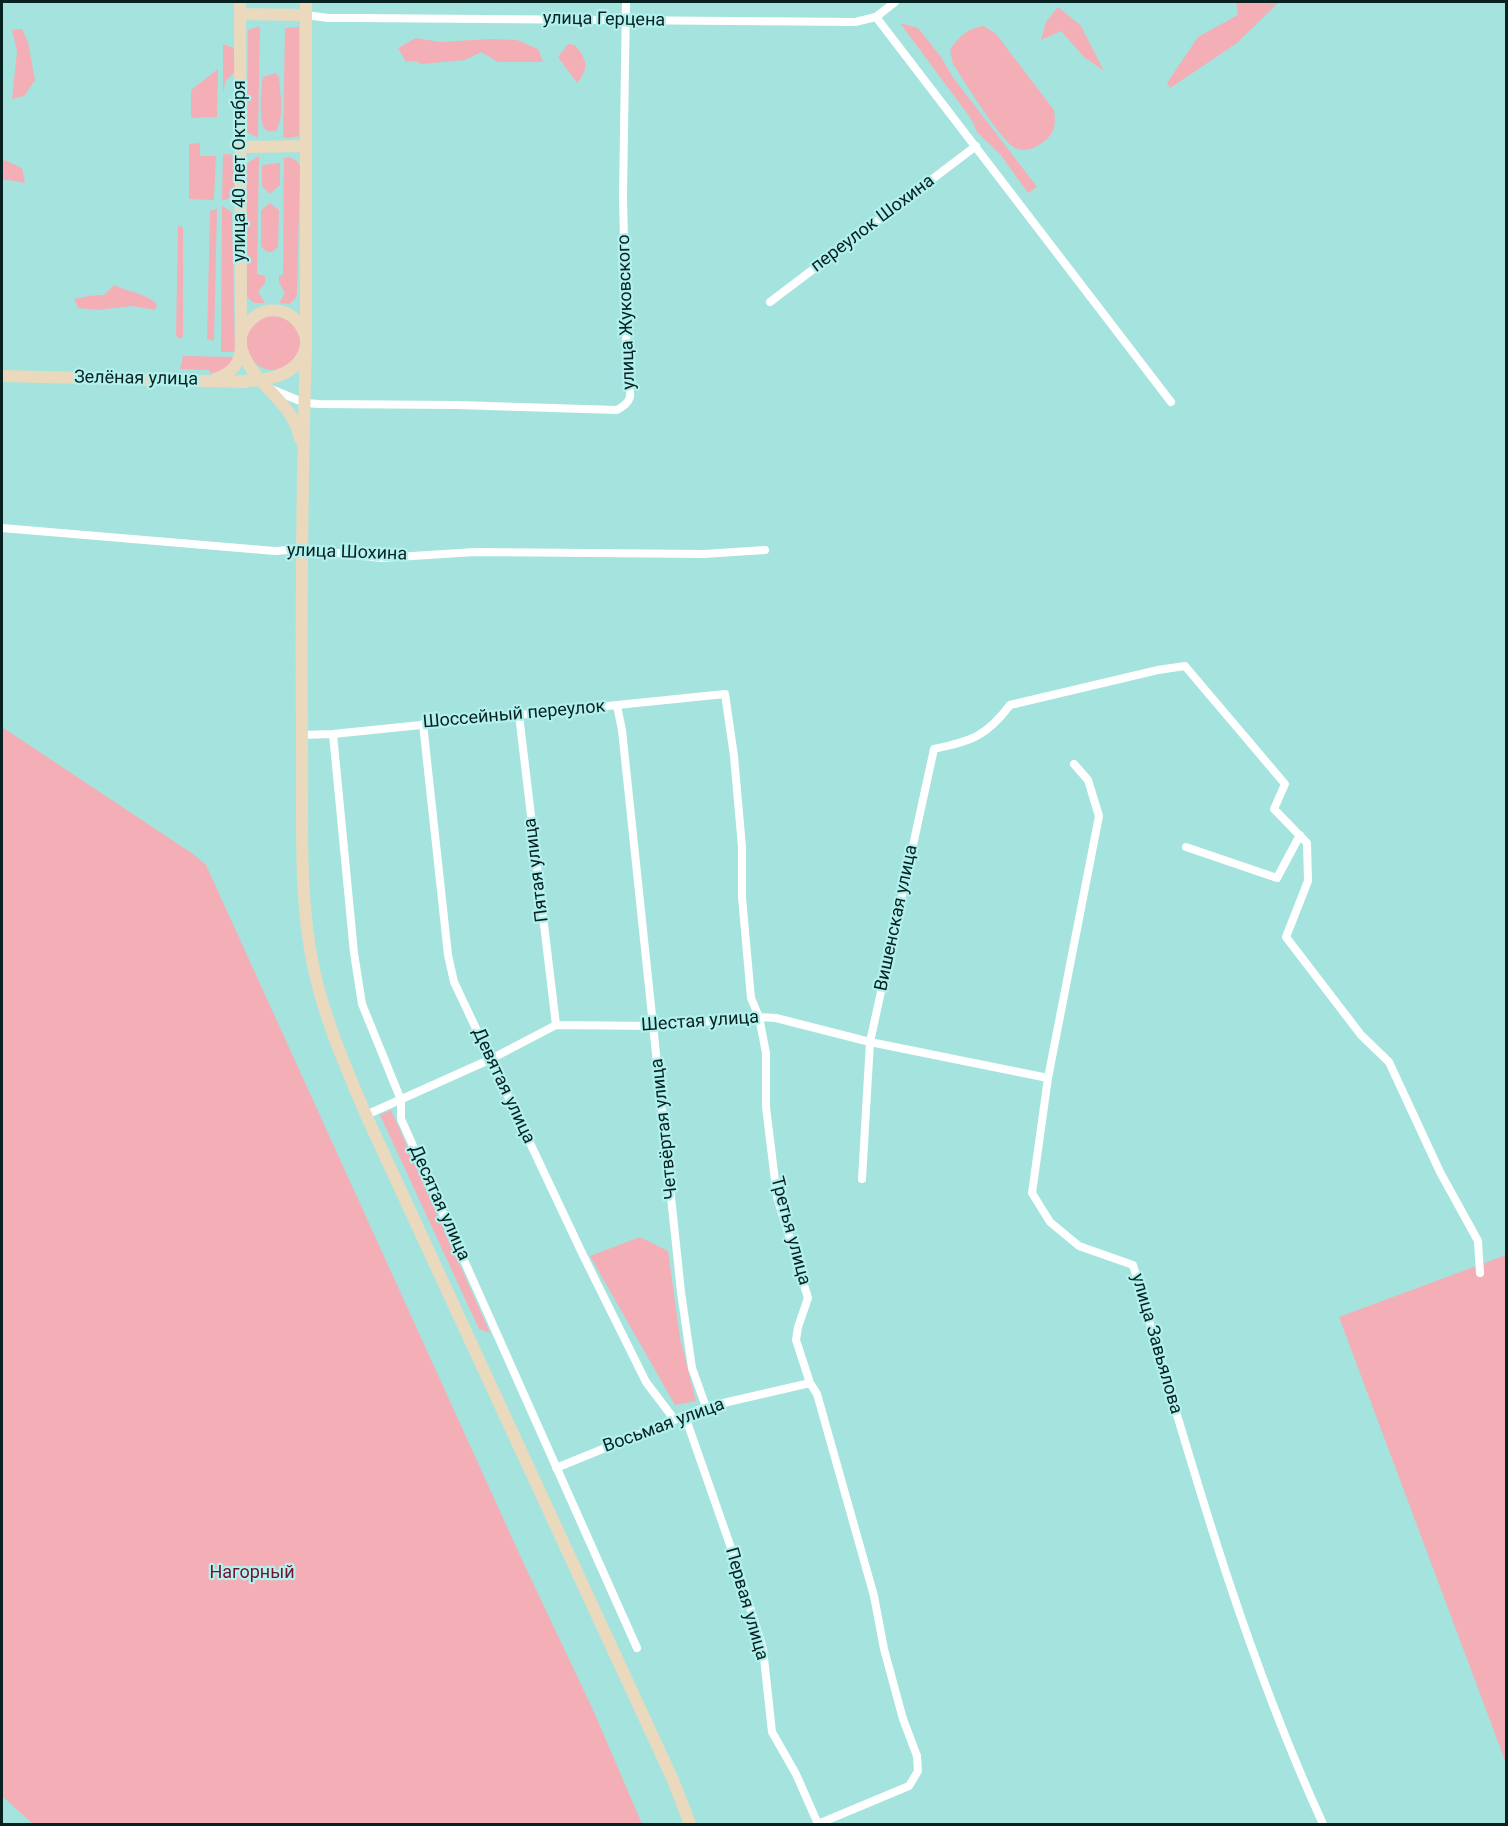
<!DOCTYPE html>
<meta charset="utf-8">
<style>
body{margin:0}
#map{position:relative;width:1508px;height:1826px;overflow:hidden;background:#a5e3df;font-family:Roboto,sans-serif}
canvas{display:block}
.frame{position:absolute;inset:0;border:3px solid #082221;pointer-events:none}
</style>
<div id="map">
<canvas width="1508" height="1826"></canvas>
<div class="frame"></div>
</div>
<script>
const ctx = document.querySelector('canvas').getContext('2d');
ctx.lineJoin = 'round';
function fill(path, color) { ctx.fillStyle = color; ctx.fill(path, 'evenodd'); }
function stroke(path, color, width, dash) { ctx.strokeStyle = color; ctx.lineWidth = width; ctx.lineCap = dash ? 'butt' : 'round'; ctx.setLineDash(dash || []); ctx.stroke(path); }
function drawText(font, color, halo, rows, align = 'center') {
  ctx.font = font + ' Roboto,sans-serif'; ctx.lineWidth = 4.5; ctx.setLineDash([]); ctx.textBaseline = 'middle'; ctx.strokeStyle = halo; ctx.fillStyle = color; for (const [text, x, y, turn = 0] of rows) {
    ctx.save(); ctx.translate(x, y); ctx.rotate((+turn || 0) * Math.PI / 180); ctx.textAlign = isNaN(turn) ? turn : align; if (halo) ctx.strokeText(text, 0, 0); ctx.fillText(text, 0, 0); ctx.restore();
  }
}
fill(new Path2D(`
 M 1236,2 L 1279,2 L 1237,43 L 1170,88 L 1167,83 L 1198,37 L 1238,15 Z
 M 1058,7 L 1081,26 L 1104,71 L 1084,57 L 1061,31 L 1041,40 L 1046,22 Z
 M 900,23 L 918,28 L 941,57 L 952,76 L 1037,187 L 1028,193 L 1000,154 L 977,132 L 972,120 Z
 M 260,26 L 258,138 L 247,132 L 248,30 Z
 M 984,26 L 996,34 L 1054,110 C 1056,125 1055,134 1043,142 C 1035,148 1027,152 1017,149 C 1001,142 965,82 953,64 L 950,50 C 959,36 968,28 984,26 Z
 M 299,27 L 299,136 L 289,138 L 283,137 L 285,28 Z
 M 22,29 L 28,42 L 35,80 L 24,96 L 12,99 L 17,52 L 12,30 Z
 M 416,38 L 440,42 L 490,39 L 517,40 L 538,49 L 543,62 L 498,62 L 481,52 L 465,60 L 421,64 L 415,61 L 406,62 L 398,48 Z
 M 223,44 L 234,48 L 235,72 L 226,80 L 223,92 Z
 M 568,44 L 575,45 C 587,60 590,67 577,83 L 558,57 Z
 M 218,69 L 217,117 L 191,118 L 191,90 Z
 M 275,73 L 279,77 C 280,93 285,117 276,131 C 273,131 269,132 266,130 C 258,125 261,86 263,77 Z
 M 200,143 L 200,156 L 216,156 L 214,200 L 189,199 L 189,144 Z
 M 223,154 L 235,155 L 235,192 L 226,200 L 222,199 Z
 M 259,156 L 257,274 L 265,276 L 265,283 L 258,292 L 265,303 L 254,303 L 247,297 L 246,166 L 249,162 Z
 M 290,157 L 297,161 L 300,166 L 297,294 L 295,299 L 289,304 L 279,303 L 285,293 L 279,282 L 279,275 L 283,275 L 284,158 Z
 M 2,159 L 22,168 L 25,183 L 2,179 Z
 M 280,163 L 280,185 L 270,194 L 262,186 L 262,165 Z
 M 270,203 L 279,210 L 278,247 L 272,252 L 267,252 L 261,246 L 261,210 Z
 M 222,206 L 232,212 L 235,352 L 221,352 Z
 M 217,209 L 214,341 L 207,339 L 210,211 Z
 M 178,225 L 183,228 L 183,336 L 180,339 L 176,336 Z
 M 114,285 C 129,292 145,293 157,304 L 155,310 L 132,306 L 97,310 L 78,308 L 74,299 L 88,296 L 104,295 Z
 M246 343a27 27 0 1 1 54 0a27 27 0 1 1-54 0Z
 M 183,356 L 234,357 C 229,367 223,374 210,373 L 209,370 L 180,369 Z
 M 2,727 L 193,854 L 206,865 L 524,1564 L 594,1712 L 642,1824 L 33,1824 L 2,1796 Z
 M 391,1110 L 490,1333 L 479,1329 L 380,1115 Z
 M 640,1237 L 668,1251 L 680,1338 L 696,1401 L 675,1405 L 590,1256 Z
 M 1506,1255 L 1506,1763 L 1339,1317 Z`), '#f4aeb6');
stroke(new Path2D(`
 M 306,15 L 328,18 L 360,18 L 855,22 L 876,17 L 895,2
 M 876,17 L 1171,402
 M 770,302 L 976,146
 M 271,389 L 305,403 L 319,404 L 456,405 L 617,410 C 636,400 630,392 627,374 L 623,196 L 626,2
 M 2,528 L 275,551 L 302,549 L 381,558 L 475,552 L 704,554 L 765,550
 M 617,706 L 622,730 L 681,1292 L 692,1368 L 706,1407
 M 519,715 L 556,1025
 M 423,724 L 448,955 L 454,982 L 582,1253 L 646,1382 L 674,1419
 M 333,734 L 354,953 L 362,1004 L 401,1100 L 401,1119 L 637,1648
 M 302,735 L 333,734 L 725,694 L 734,756 L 742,847 L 742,897 L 751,998 L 759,1017 L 766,1053 L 766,1107 L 777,1197 L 808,1298 L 798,1327 L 796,1340 L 810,1383 L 817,1394 L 874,1596 L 884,1649 L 903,1719 L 917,1756 L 918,1771 L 909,1786 L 818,1824 L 796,1774 L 772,1732 L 763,1649 L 737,1565 L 685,1416
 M 1074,764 L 1088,780 L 1099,816 L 1048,1078 L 1032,1193 L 1050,1222 L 1079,1246 L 1133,1265 C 1188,1453 1241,1645 1323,1824
 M 1186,847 L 1277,878 L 1300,835
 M 366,1115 L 491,1059 L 556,1025 L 655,1026 L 759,1017 L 776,1018 L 870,1042 L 1048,1078
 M 862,1179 L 870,1042 L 934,749 C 971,741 986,737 1010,705 L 1158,670 L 1185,666 L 1285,784 L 1274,809 L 1307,843 L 1308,881 L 1286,937 L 1361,1035 L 1389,1062 L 1440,1172 L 1478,1241 L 1480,1273
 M 556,1468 L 706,1407 L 810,1383`), '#fff', 8);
stroke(new Path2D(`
 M 240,2 L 241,346 C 249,383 293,399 300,439
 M 240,14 L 306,15
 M 239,147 L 306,146
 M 242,333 C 256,302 294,303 305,335
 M 306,346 C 302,479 301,612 302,745 C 303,820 298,897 314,970 C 325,1020 346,1068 366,1115 L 673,1780 L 690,1824
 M 2,376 L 246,382
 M 217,378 C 233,373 240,363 241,347
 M 240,381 C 267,381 300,376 306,346 L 306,2`), '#ebd9be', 12);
drawText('18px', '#082221', '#b2f1ed', [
 ["улица Герцена",604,20,1],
 ["улица 40 лет Октября",240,171,-90],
 ["переулок Шохина",873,224,-37],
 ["улица Жуковского",627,312,-92],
 ["Зелёная улица",136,379,1],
 ["улица Шохина",347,553,2],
 ["Шоссейный переулок",514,715,-5],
 ["Пятая улица",537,870,-97],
 ["Вишенская улица",897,918,-78],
 ["Шестая улица",700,1022,-4],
 ["Девятая улица",503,1086,65],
 ["Четвёртая улица",665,1129,-96],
 ["Десятая улица",439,1203,66],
 ["Третья улица",790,1231,75],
 ["улица Завьялова",1156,1344,74],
 ["Восьмая улица",664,1426,-20],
 ["Первая улица",746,1604,74]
]);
drawText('18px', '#73122d', '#b2f1ed', [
 ["Нагорный",252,1573]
]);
</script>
